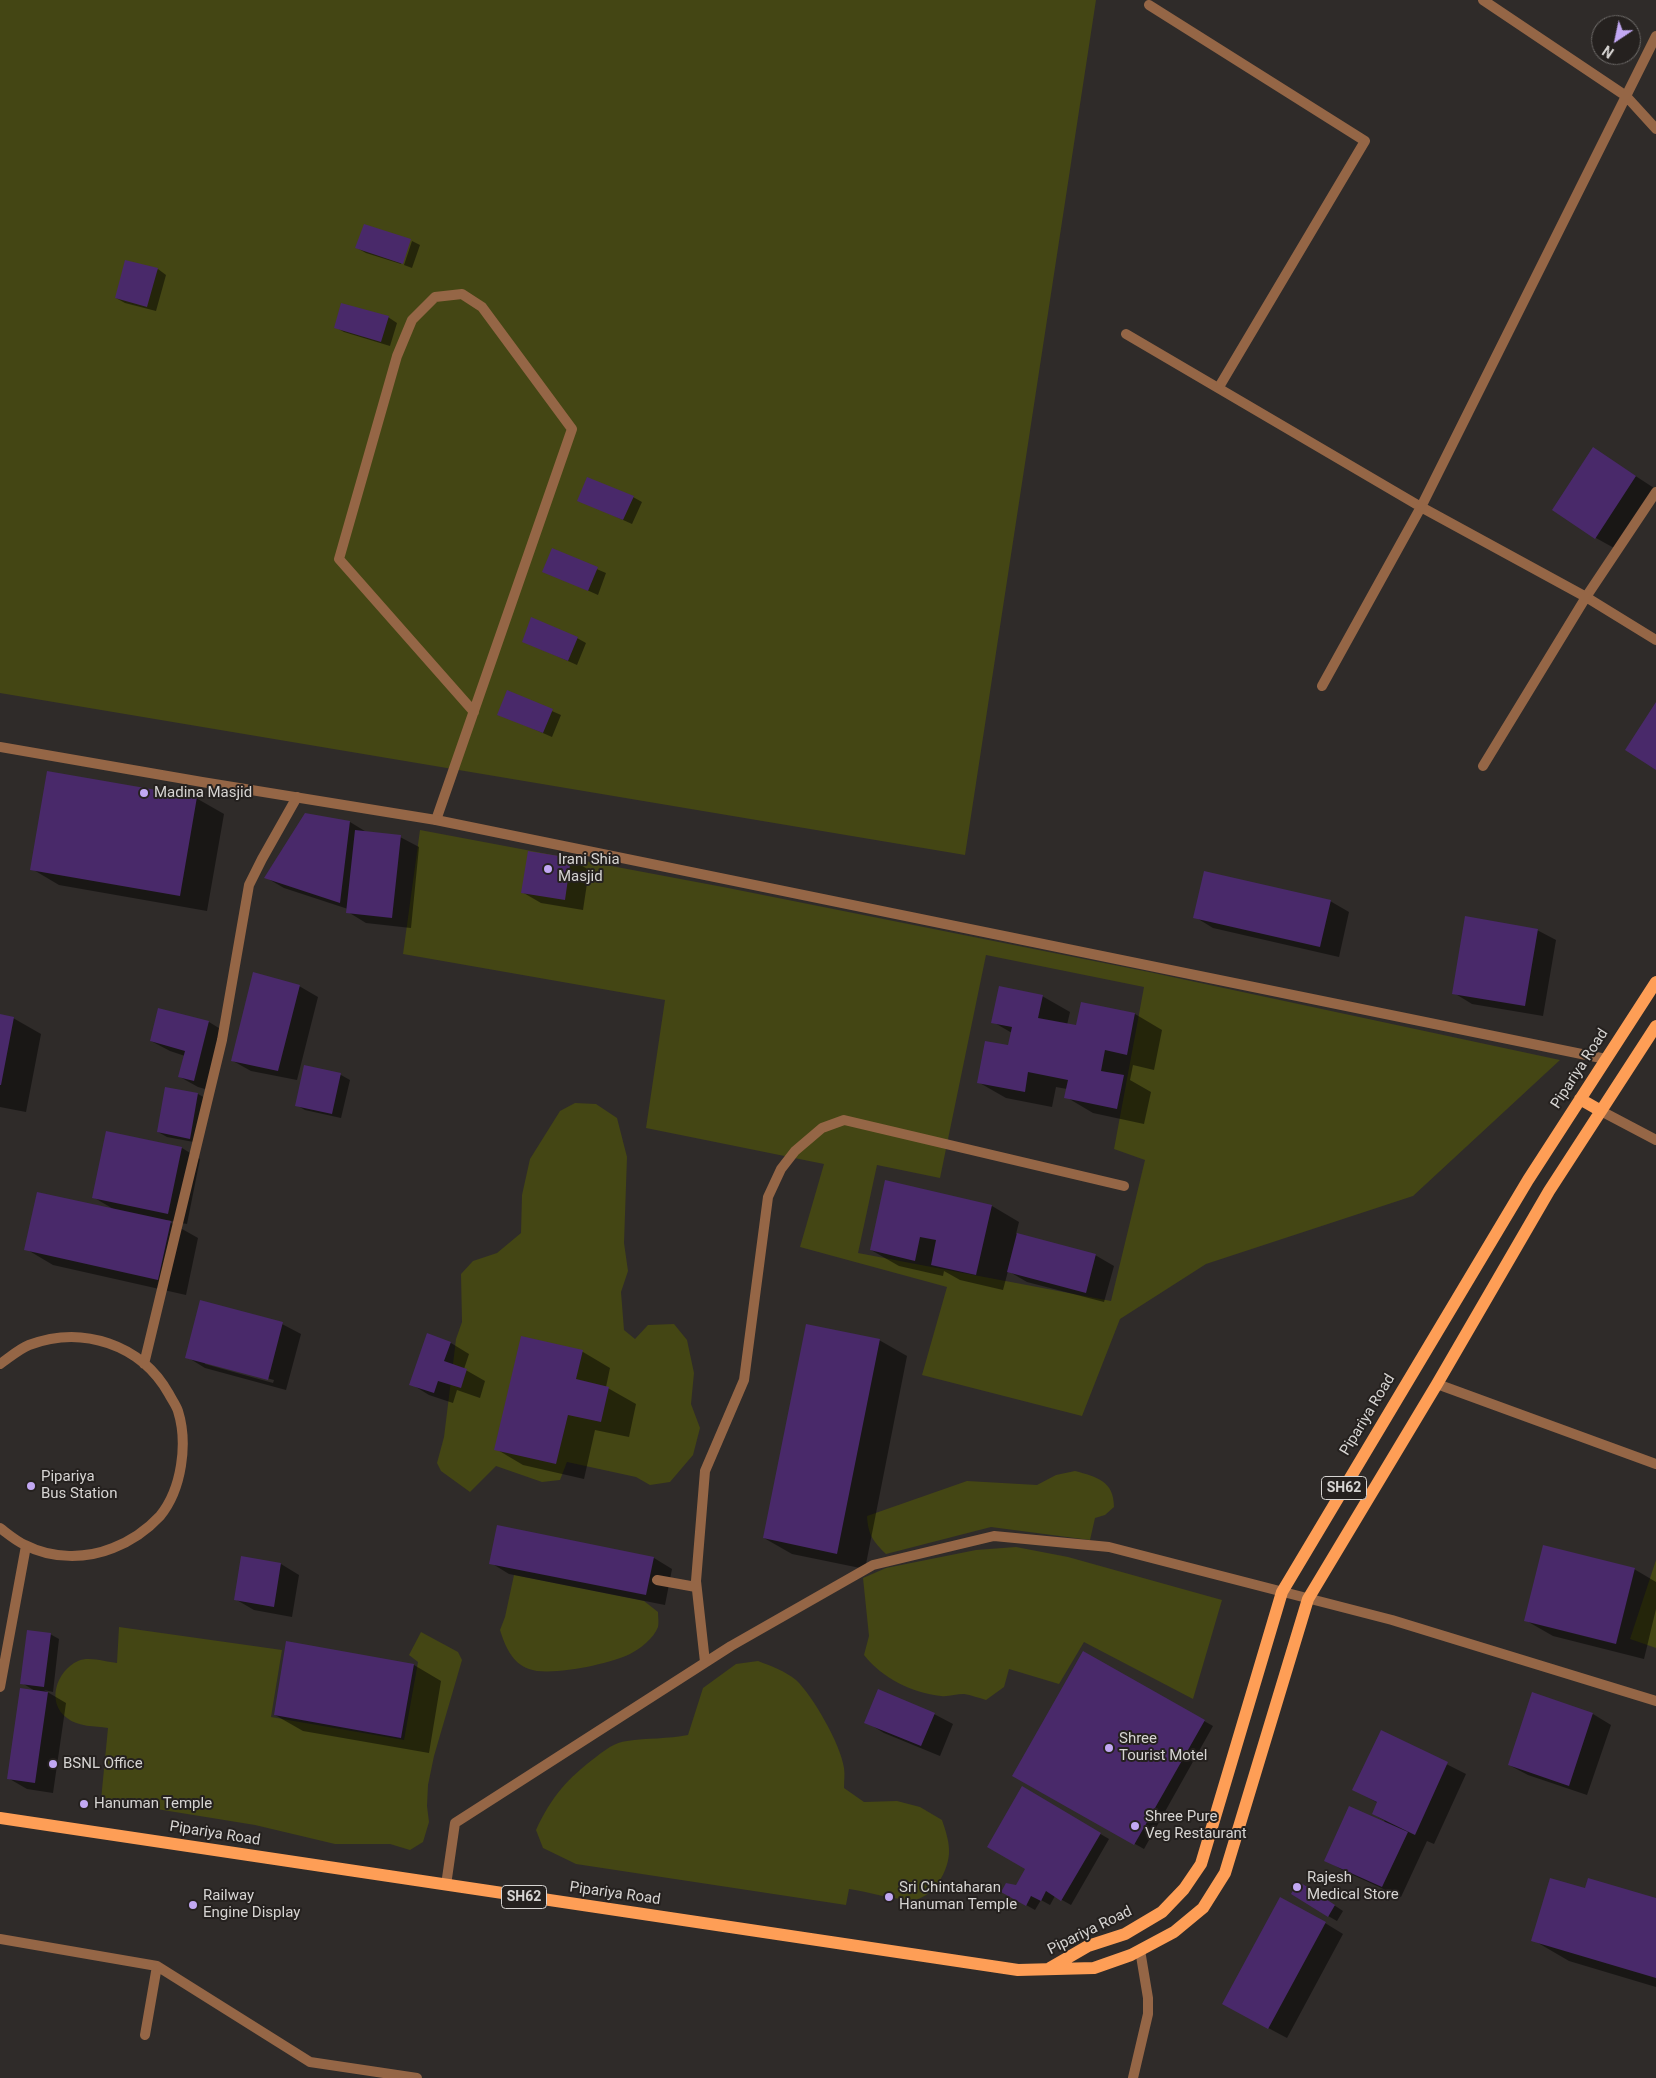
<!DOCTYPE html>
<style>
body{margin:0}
#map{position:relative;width:1656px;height:2078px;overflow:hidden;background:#2f2b29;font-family:Roboto,sans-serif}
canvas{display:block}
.north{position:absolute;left:1591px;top:15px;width:50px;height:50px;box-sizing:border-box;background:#25211f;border:1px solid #6c6967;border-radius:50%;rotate:214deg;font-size:14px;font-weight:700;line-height:20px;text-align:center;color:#d6d4d2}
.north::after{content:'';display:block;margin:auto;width:18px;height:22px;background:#c2a8f3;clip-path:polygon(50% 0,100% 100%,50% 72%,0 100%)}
</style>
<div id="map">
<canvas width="1656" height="2078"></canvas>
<div class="north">N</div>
</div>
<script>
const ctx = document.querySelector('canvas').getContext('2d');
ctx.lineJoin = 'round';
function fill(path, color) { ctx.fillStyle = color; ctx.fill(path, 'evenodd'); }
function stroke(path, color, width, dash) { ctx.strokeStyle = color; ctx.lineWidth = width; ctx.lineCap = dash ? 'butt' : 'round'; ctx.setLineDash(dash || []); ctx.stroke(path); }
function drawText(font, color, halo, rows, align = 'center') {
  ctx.font = font + ' Roboto,sans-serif'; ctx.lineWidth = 4; ctx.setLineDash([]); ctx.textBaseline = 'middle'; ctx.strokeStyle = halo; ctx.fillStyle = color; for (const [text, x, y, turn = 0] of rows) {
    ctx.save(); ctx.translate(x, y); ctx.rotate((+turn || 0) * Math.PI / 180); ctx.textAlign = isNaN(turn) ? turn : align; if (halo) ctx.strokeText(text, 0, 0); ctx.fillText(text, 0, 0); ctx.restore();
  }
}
fill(new Path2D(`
 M 0,0 L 1096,0 L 965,855 L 0,693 Z
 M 420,830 L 723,887 L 1149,972 L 1560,1060 L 1413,1196 L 1206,1264 L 1120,1319 L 1082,1416 L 922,1375 L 947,1287 L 800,1247 L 824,1164 L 646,1128 L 665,1000 L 403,954 ZM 986,955 L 1144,987 L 1114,1149 L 1145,1160 L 1111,1301 L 858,1253 L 877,1165 L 940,1178 Z
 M 575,1103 L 596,1104 L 617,1118 L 627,1157 L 624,1243 L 628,1271 L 621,1292 L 624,1330 L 635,1339 L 648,1325 L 674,1324 L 687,1340 L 694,1373 L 691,1404 L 700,1428 L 693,1455 L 670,1482 L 650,1485 L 636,1477 L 567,1462 L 560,1480 L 542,1482 L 496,1466 L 470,1492 L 441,1471 L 437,1463 L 444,1437 L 456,1339 L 462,1322 L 461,1274 L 473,1261 L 497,1253 L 521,1233 L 522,1195 L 530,1159 L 560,1111 Z
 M 1075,1471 C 1097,1477 1114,1481 1114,1507 L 1105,1515 L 1095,1518 L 1090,1540 L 991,1527 L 886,1554 C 873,1541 868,1535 867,1516 L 967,1481 L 1037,1485 L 1056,1475 Z
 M 1016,1547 L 1068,1557 L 1222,1600 L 1193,1699 L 1084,1642 L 1059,1684 L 1009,1669 L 1004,1687 L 986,1700 C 979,1698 971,1695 964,1694 C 956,1694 948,1697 941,1696 C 912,1693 882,1678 864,1655 L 869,1636 L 863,1578 L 886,1568 L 976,1550 Z
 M 1656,1560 L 1656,1648 L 1630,1639 Z
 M 514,1575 L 644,1601 L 658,1612 C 658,1616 659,1623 658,1627 C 654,1638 640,1649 630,1654 C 610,1664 549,1677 529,1669 C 512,1663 505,1646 500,1630 L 505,1617 Z
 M 119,1627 L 282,1650 L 271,1717 L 404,1740 L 418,1662 L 409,1655 L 421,1632 L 458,1652 L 462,1660 L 434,1756 L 428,1785 L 427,1806 L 429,1822 L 423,1842 L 410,1850 L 390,1844 L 335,1844 L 255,1825 L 101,1800 L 108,1728 C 95,1726 78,1727 67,1718 C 46,1703 56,1671 78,1661 C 89,1656 106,1662 117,1663 Z
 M 758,1661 C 771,1666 785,1671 796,1680 C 813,1696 841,1745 844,1768 C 845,1774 844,1781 844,1788 L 864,1802 L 897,1801 L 920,1807 L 942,1820 C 945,1829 949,1840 949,1850 C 950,1870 932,1901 910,1900 C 890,1899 869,1892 849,1889 L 846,1905 L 576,1864 L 543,1848 L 536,1830 C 552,1796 567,1779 596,1757 C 605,1750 615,1742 627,1741 C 647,1738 668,1739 688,1735 L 703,1688 L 736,1664 Z`), '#444614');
fill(new Path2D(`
 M 410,240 L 401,264 L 366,253 L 357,248 Z
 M 412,241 L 420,245 L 412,268 L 404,265 Z
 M 158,269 L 166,275 L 156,311 L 125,303 L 116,298 Z
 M 388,317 L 397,323 L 390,346 L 344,332 L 335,327 Z
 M 1594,449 L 1654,488 L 1614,548 L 1596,538 Z
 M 633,497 L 642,502 L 632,524 L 579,500 Z
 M 552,550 L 606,573 L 598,595 L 544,571 Z
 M 577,638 L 586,643 L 577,665 L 523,641 Z
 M 508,692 L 561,715 L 552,737 L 499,714 Z
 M 196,798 L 224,814 L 207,911 L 59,885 L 32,869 Z
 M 306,814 L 350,822 L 368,833 L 400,837 L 419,847 L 411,928 L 366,923 L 348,912 L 348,909 L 284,888 L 265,877 Z
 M 571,859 L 589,870 L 583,910 L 541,903 L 522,892 Z
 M 1330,901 L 1349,912 L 1339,957 L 1213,928 L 1195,917 Z
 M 1537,930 L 1556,940 L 1543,1016 L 1472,1004 L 1454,993 Z
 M 299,986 L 318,997 L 297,1080 L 251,1071 L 233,1061 Z
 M 1042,996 L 1070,1012 L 1067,1025 L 1077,1027 L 1135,1014 L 1162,1030 L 1154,1070 L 1133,1065 L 1130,1080 L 1151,1092 L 1144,1124 L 1093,1113 L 1066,1097 L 1067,1089 L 1056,1087 L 1052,1107 L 1006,1098 L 978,1082 L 1009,1047 L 1012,1033 L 993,1022 Z
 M 0,1015 L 13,1018 L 41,1034 L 26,1112 L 0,1107 Z
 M 209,1022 L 227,1033 L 212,1091 L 198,1087 L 180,1077 L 185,1056 L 170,1051 L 151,1041 Z
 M 305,1066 L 341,1075 L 350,1080 L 341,1118 L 305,1110 L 296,1105 Z
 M 166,1088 L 198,1094 L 207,1099 L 199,1143 L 167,1137 L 158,1132 Z
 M 107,1132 L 182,1148 L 200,1159 L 187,1224 L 166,1220 L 198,1238 L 186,1295 L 53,1265 L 26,1249 L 115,1210 L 93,1197 Z
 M 992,1206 L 1019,1222 L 1016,1234 L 1095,1255 L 1114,1266 L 1104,1302 L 1027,1282 L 1008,1271 L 1003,1290 L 960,1280 L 944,1271 L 943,1276 L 899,1266 L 871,1250 Z
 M 282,1324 L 301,1334 L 286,1390 L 205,1368 L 187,1357 ZM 205,1362 L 274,1380 L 273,1383 L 205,1364 Z
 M 428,1335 L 451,1343 L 469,1354 L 464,1369 L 485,1381 L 480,1398 L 457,1390 L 453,1403 L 429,1395 L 411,1384 Z
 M 522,1337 L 583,1352 L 610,1368 L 606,1387 L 636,1404 L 629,1437 L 595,1430 L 584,1479 L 523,1465 L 496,1449 Z
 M 879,1340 L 907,1356 L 865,1569 L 792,1554 L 764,1538 Z
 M 654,1558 L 672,1569 L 665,1605 L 509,1574 L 491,1563 Z
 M 281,1564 L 299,1575 L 292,1617 L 254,1610 L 235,1599 Z
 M 1634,1569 L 1656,1582 L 1656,1609 L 1644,1659 L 1553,1636 L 1525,1620 Z
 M 50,1634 L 59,1639 L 53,1692 L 44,1690 L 66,1703 L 53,1793 L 27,1789 L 8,1778 L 35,1691 L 22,1683 Z
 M 1083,1653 L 1213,1726 L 1144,1849 L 1014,1776 Z
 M 414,1665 L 441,1681 L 429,1753 L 303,1731 L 275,1715 Z
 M 934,1714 L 953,1724 L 940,1756 L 884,1733 L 866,1722 Z
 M 1593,1714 L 1611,1725 L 1587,1795 L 1528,1775 L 1509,1765 Z
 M 1381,1731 L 1466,1774 L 1434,1844 L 1427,1841 L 1401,1897 L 1344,1871 L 1326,1860 L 1385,1821 L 1373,1814 L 1378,1803 L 1354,1790 Z
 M 1022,1788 L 1109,1839 L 1071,1905 L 1055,1896 L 1050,1905 L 1041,1900 L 1035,1910 L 1003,1892 L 1017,1886 L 1027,1869 Z
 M 1308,1888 L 1343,1911 L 1337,1921 L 1328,1916 Z
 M 1586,1890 L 1656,1899 L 1656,1987 L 1569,1961 L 1533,1940 Z
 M 1325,1923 L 1343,1934 L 1287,2038 L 1242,2014 Z`), '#0007');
fill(new Path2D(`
 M 364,224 L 411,239 L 403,264 L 355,248 Z
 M 125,260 L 158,268 L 147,307 L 115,298 Z
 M 341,303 L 389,316 L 381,342 L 334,328 Z
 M 1593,447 L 1636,476 L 1595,539 L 1552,510 Z
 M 587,477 L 634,496 L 623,520 L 577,501 Z
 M 552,548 L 598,567 L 588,591 L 542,572 Z
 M 531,617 L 578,637 L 568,661 L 522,642 Z
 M 507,690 L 553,709 L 543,733 L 497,715 Z
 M 1656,702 L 1656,770 L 1625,750 Z
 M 47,771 L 197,797 L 180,896 L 30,870 Z
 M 305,813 L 350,821 L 340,903 L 264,878 Z
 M 355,830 L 401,835 L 392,918 L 346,913 Z
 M 528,851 L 571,858 L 565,900 L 521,893 Z
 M 1204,871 L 1331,900 L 1320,947 L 1193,918 Z
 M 1465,916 L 1538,929 L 1525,1006 L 1452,994 Z
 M 253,972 L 300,985 L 278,1071 L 231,1061 Z
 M 999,986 L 1043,995 L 1038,1018 L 1076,1025 L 1081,1002 L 1135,1013 L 1127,1055 L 1105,1050 L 1101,1071 L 1124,1075 L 1117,1109 L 1064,1098 L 1068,1080 L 1028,1072 L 1025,1092 L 977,1083 L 985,1041 L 1008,1045 L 1012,1027 L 991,1023 Z
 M 158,1008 L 209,1021 L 194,1081 L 178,1077 L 185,1051 L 150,1041 Z
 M 0,1014 L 14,1017 L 1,1085 L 0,1085 Z
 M 304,1065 L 341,1073 L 332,1114 L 295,1106 Z
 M 165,1087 L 198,1093 L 190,1139 L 157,1132 Z
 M 106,1131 L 182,1147 L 168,1214 L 92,1198 Z
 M 885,1180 L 992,1205 L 976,1275 L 931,1265 L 936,1240 L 920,1237 L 915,1261 L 870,1250 Z
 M 37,1192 L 171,1221 L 158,1280 L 24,1250 Z
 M 1017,1233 L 1096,1254 L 1086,1293 L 1007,1272 Z
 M 200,1300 L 283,1322 L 268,1380 L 185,1358 Z
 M 806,1324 L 880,1339 L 837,1554 L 763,1538 Z
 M 427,1333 L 451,1342 L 444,1361 L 467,1369 L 461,1388 L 438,1381 L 434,1393 L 409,1385 Z
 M 521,1336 L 583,1350 L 576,1379 L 609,1387 L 601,1422 L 568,1415 L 556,1464 L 494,1450 Z
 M 497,1525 L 654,1557 L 646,1595 L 489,1564 Z
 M 1543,1545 L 1635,1568 L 1616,1644 L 1524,1621 Z
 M 241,1556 L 281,1563 L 274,1607 L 234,1600 Z
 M 27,1630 L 51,1633 L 44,1687 L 20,1684 Z
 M 286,1641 L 414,1664 L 401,1738 L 274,1715 Z
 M 1083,1651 L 1205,1720 L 1134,1845 L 1012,1776 Z
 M 20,1688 L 48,1692 L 35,1783 L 7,1779 Z
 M 878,1689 L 935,1713 L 921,1746 L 864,1723 Z
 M 1532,1692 L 1593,1713 L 1569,1786 L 1508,1765 Z
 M 1381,1730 L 1448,1762 L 1415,1835 L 1372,1814 L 1377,1802 L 1352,1790 Z
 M 1022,1786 L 1101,1833 L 1061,1901 L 1046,1891 L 1041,1901 L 1031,1896 L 1026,1906 L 1001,1892 L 1006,1883 L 1016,1885 L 1025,1869 L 987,1847 Z
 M 1349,1806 L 1408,1832 L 1382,1887 L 1324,1861 Z
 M 1550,1878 L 1585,1888 L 1588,1878 L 1656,1898 L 1656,1978 L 1531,1941 Z
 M 1298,1881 L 1335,1905 L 1328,1917 L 1291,1894 Z
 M 1280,1897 L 1326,1922 L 1268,2029 L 1222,2004 Z`), '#49296a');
stroke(new Path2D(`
 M 436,820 L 572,429 L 482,307 L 462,294 L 435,297 L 412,320 L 397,356 L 339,559 L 474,712
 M 0,1364 C 9,1358 19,1349 29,1345 C 82,1325 141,1344 169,1394 C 172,1400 176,1405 178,1411 C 188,1443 182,1489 160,1516 C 147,1530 131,1541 113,1548 C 86,1559 52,1559 25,1545 C 16,1541 8,1534 0,1528
 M 144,1364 L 222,1040 L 249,885 L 262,859 L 297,797
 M 1437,1384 L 1656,1464
 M 0,1687 L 26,1546
 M 0,1939 L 157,1966 L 310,2062 L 417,2078
 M 145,2035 L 157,1966`), '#956646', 10);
stroke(new Path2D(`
 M 1483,0 L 1626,96 L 1656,129
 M 1149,5 L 1365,141 L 1219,387
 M 1126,334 L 1421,507 L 1586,597 L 1656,640
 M 1322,686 L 1421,507 L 1656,36
 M 0,747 L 202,782 L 436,820 L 1606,1059
 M 1483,766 L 1586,597 L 1656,492
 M 1601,1111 L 1656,1140
 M 657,1580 L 696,1587
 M 705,1662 L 696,1581 L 705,1471 L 744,1380 L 768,1197 L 781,1169 L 795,1151 L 822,1128 L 844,1120 L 1124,1186
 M 446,1885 L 455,1823 L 731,1646 L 873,1565 L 994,1536 L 1109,1547 L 1392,1620 L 1656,1701
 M 1133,2078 L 1148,2014 L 1148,1998 L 1140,1950`), '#956646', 10);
stroke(new Path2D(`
 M 1580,1099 L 1601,1111
 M 0,1818 L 1018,1970 L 1094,1968 L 1131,1955 L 1174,1932 L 1203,1908 L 1225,1873 L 1308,1599 L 1437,1384 L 1549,1191 L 1656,1026
 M 1050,1968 L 1088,1946 L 1125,1934 L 1162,1912 L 1184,1889 L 1201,1864 L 1282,1592 L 1528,1180 L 1656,982`), '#fe9e56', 12);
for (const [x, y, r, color] of [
 [144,793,5,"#c2a8f3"],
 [548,869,5,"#c2a8f3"],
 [31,1486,5,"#c2a8f3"],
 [1109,1748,5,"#c2a8f3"],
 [53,1764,5,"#c2a8f3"],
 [84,1804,5,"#c2a8f3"],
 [1135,1826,5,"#c2a8f3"],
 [1297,1887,5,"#c2a8f3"],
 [889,1897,5,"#c2a8f3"],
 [193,1905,5,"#c2a8f3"]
]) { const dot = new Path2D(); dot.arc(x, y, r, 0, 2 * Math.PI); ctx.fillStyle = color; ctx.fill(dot); stroke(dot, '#25211f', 2); }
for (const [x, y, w] of [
 [1344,1488,45],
 [524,1897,45]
]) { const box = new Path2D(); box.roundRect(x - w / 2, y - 11.5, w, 23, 4); ctx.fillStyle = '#25211f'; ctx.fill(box); stroke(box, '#d6d4d2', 1); }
drawText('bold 14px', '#d6d4d2', null, [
 ["SH62",1344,1488],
 ["SH62",524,1897]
]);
drawText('15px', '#d6d4d2', '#25211f', [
 ["Madina Masjid",154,793],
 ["Irani Shia",558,860],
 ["Masjid",558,877],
 ["Pipariya",41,1477],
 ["Bus Station",41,1494],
 ["Shree",1119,1739],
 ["Tourist Motel",1119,1756],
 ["BSNL Office",63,1764],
 ["Hanuman Temple",94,1804],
 ["Shree Pure",1145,1817],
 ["Veg Restaurant",1145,1834],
 ["Rajesh",1307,1878],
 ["Medical Store",1307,1895],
 ["Sri Chintaharan",899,1888],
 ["Hanuman Temple",899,1905],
 ["Railway",203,1896],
 ["Engine Display",203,1913]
], 'left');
drawText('15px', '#d6d4d2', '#25211f', [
 ["Pipariya Road",1580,1069,-57],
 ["Pipariya Road",1368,1415,-59],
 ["Pipariya Road",215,1834,9],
 ["Pipariya Road",615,1894,8],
 ["Pipariya Road",1090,1931,-26]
]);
</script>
